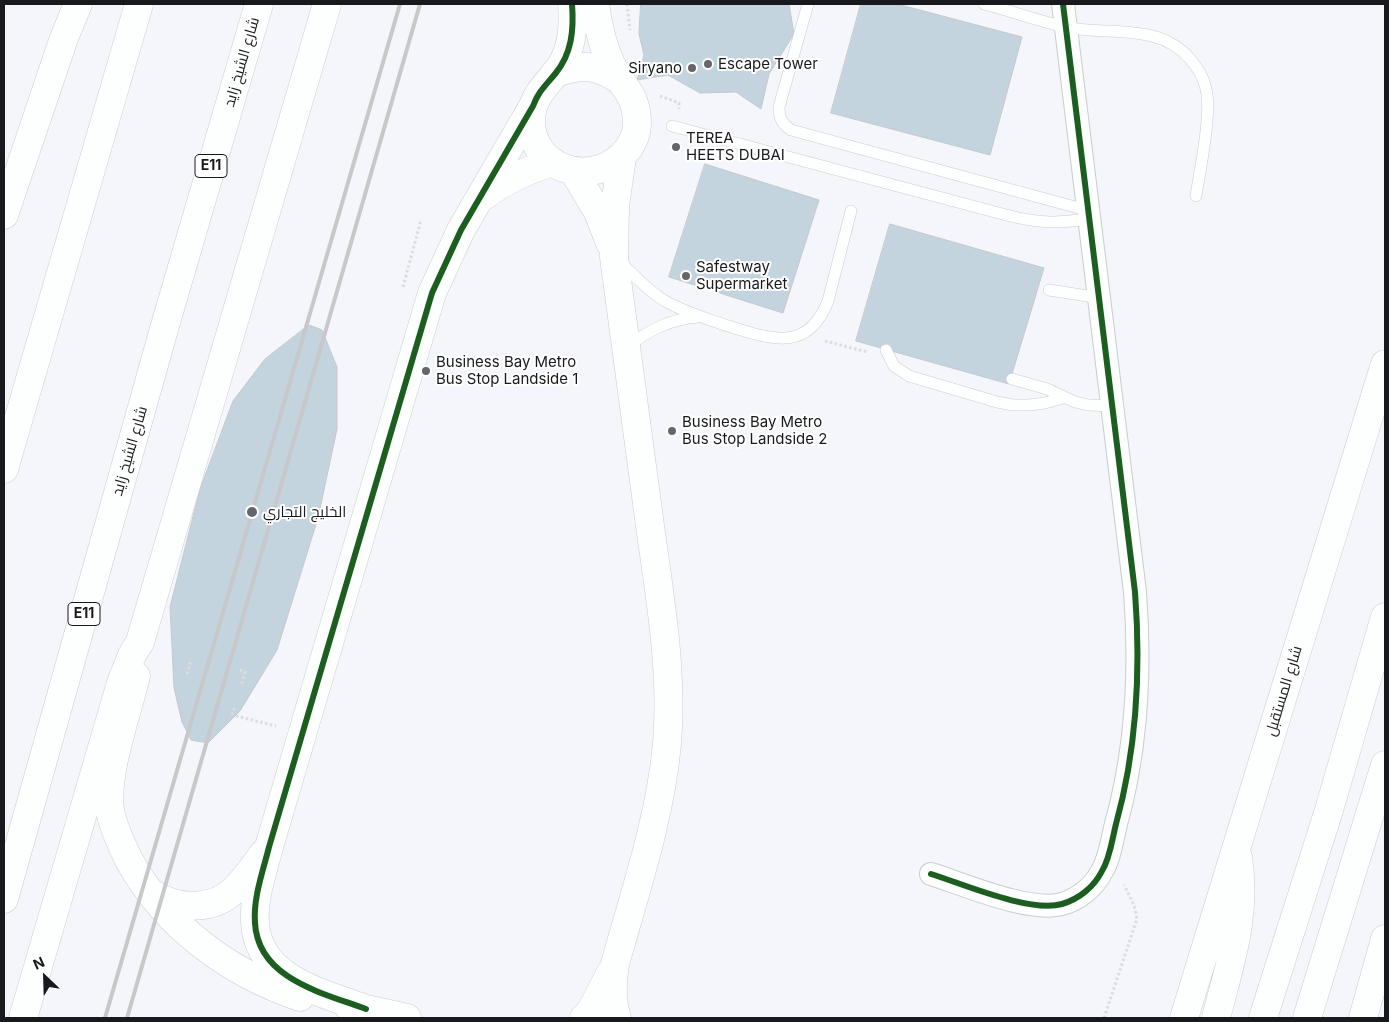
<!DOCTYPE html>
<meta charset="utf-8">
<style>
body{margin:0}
#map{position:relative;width:1389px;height:1022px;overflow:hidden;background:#f4f6fb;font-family:Inter,sans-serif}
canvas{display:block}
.frame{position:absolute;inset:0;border:5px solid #18191c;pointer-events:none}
.north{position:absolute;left:20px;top:952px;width:50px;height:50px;-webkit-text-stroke:4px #fff;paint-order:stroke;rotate:336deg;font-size:14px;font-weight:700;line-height:20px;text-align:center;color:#18191c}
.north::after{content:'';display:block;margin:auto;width:18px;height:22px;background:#18191c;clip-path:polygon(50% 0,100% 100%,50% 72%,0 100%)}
</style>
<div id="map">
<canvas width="1389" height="1022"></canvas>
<div class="frame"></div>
<div class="north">N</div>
</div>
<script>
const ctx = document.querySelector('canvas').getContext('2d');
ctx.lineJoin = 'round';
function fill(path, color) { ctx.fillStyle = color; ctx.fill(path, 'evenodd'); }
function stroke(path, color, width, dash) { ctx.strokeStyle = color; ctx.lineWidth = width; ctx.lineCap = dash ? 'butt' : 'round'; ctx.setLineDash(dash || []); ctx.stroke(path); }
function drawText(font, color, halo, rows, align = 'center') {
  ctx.font = font + ' Inter,Cairo,sans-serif'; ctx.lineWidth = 4; ctx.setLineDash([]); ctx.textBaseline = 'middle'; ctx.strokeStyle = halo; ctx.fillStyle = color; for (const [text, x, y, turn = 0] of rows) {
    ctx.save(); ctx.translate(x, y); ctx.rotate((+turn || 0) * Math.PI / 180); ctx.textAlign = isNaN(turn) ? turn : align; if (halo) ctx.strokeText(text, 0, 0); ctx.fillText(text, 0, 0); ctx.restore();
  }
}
const building = new Path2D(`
 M 641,4 L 789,4 L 794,34 L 769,74 L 761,109 L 736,92 L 700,93 L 668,75 L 637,80 L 644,55 L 639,34 Z
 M 861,4 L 897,4 L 1022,37 L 990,155 L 831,113 Z
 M 705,164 L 819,200 L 783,313 L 669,277 Z
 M 890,224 L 1044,268 L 1009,384 L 856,341 Z
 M 309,325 L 322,330 L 337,367 L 337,429 L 318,518 L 277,650 L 240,711 L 208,743 L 191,740 L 182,722 L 174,688 L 170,607 L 200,489 L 233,401 L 265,359 Z`);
fill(building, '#c3d4de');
stroke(building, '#c5c8cb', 1);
const lane = new Path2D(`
 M 808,4 L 779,107 C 779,118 782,124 791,130 L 1090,211
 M 984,4 C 1011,11 1038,21 1065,27 C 1107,36 1159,22 1190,59 C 1198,68 1204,78 1206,89 C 1212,114 1200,169 1196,196
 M 672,126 L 1010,216 C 1039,223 1061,224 1091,218
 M 619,261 C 634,275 648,291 665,301 C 684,312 705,318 725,325 C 768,338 807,355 828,301 L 851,211
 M 1049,290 L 1101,298
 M 627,347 C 649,330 670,319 698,317
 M 886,350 L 894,366 L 909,376 L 997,402 L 1013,405 L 1029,405 L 1045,403 L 1063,398
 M 1012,379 L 1047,389 L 1075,402 L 1088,405 L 1114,406`);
const street = new Path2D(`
 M 931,874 C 963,884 1030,913 1062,904 C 1079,899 1094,887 1102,871 C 1110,858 1112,840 1116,824 C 1137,748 1141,670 1135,592 L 1063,4`);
const secondary = new Path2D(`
 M 555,73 C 584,64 596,64 621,81
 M 533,106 C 532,111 531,116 531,121 C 532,173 598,189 628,149 C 633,142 637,132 637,124 C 637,94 624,90 612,66 C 602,46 598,25 595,4
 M 574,172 L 598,212 L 610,243
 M 484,196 C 505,180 527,170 553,162
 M 136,676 C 127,714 105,772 110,810 C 113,827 121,844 129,860 C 165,926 229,973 300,997
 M 153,894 C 178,910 215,911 236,888 C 246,878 255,865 263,854
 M 349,1007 L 366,1009 L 407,1018
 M 366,1009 C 323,993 258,979 255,923 C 253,898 263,871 269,847 L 432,293 L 461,230 L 533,106 C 538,92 546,85 555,74 C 572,54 574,29 572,4
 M 584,1018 L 591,1011 L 611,972
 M 617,1018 C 611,1000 612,982 615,964 C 635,892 660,819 667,744 C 673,671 660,598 650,526 C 638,436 626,346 614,257 L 615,206 L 622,157
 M 1184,1018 L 1385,364
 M 1216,1018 C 1230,963 1247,916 1238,857
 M 1263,1018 L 1329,810 L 1385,617
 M 1307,1018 L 1385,765
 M 1363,1018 L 1385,939`);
const highway = new Path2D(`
 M 4,215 L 64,38 L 78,4
 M 4,469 L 139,4
 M 4,899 L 164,329 L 259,4
 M 23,1018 L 121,683 L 132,655 L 140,642 L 327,4`);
stroke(lane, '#cbccd0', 12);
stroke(street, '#cbccd0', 24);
stroke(secondary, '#cbccd0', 29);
stroke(highway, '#cbccd0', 29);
stroke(new Path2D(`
 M 627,4 L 630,30
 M 660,96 L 679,103 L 679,109
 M 403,287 L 421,220
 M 825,341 L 867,352
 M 240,670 L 245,672 L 241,686
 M 187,674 L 191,659
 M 232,715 L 235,706
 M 236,716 L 276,726
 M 1104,1018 L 1137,919 L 1134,905 L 1124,885`), '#dadcdd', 3, [2.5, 2.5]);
stroke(lane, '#fdfefe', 11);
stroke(street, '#fdfefe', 22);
stroke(secondary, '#fdfefe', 28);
stroke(highway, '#fdfefe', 28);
stroke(new Path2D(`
 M 105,1018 L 400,4
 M 127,1018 L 420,4`), '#c8c8ca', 4);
stroke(new Path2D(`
 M 931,874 C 963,884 1030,913 1062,904 C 1079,899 1094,887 1102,871 C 1110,858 1112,840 1116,824 C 1137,748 1141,670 1135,592 L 1063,4
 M 366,1009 C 323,993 258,979 255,923 C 253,898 263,871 269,847 L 432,293 L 461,230 L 533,106 C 538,92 546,85 555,74 C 572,54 574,29 572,4`), '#1b5e20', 6);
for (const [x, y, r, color] of [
 [708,64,5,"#65666a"],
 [692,68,5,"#65666a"],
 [676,147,5,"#65666a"],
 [686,276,5,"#65666a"],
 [426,371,5,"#65666a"],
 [672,431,5,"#65666a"],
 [252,512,6,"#65666a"]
]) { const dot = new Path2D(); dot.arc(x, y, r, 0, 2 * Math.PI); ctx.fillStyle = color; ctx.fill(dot); stroke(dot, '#fff', 2); }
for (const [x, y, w] of [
 [211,166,32],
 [84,614,32]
]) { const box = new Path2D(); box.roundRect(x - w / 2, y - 11.5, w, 23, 4); ctx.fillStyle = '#fff'; ctx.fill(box); stroke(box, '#18191c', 1); }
drawText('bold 14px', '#18191c', null, [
 ["E11",211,166],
 ["E11",84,614]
]);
drawText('15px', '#18191c', '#fff', [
 ["شارع الشيخ زايد",242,62,-74],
 ["شارع الشيخ زايد",130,451,-74],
 ["شارع المستقبل",1284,691,-73]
]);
drawText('15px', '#18191c', '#fff', [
 ["Escape Tower",718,64],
 ["Siryano",682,68,"right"],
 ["TEREA",686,138],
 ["HEETS DUBAI",686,155],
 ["Safestway",696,267],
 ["Supermarket",696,284],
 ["Business Bay Metro",436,362],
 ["Bus Stop Landside 1",436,379],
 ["Business Bay Metro",682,422],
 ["Bus Stop Landside 2",682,439],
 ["الخليج التجاري",263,512]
], 'left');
</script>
